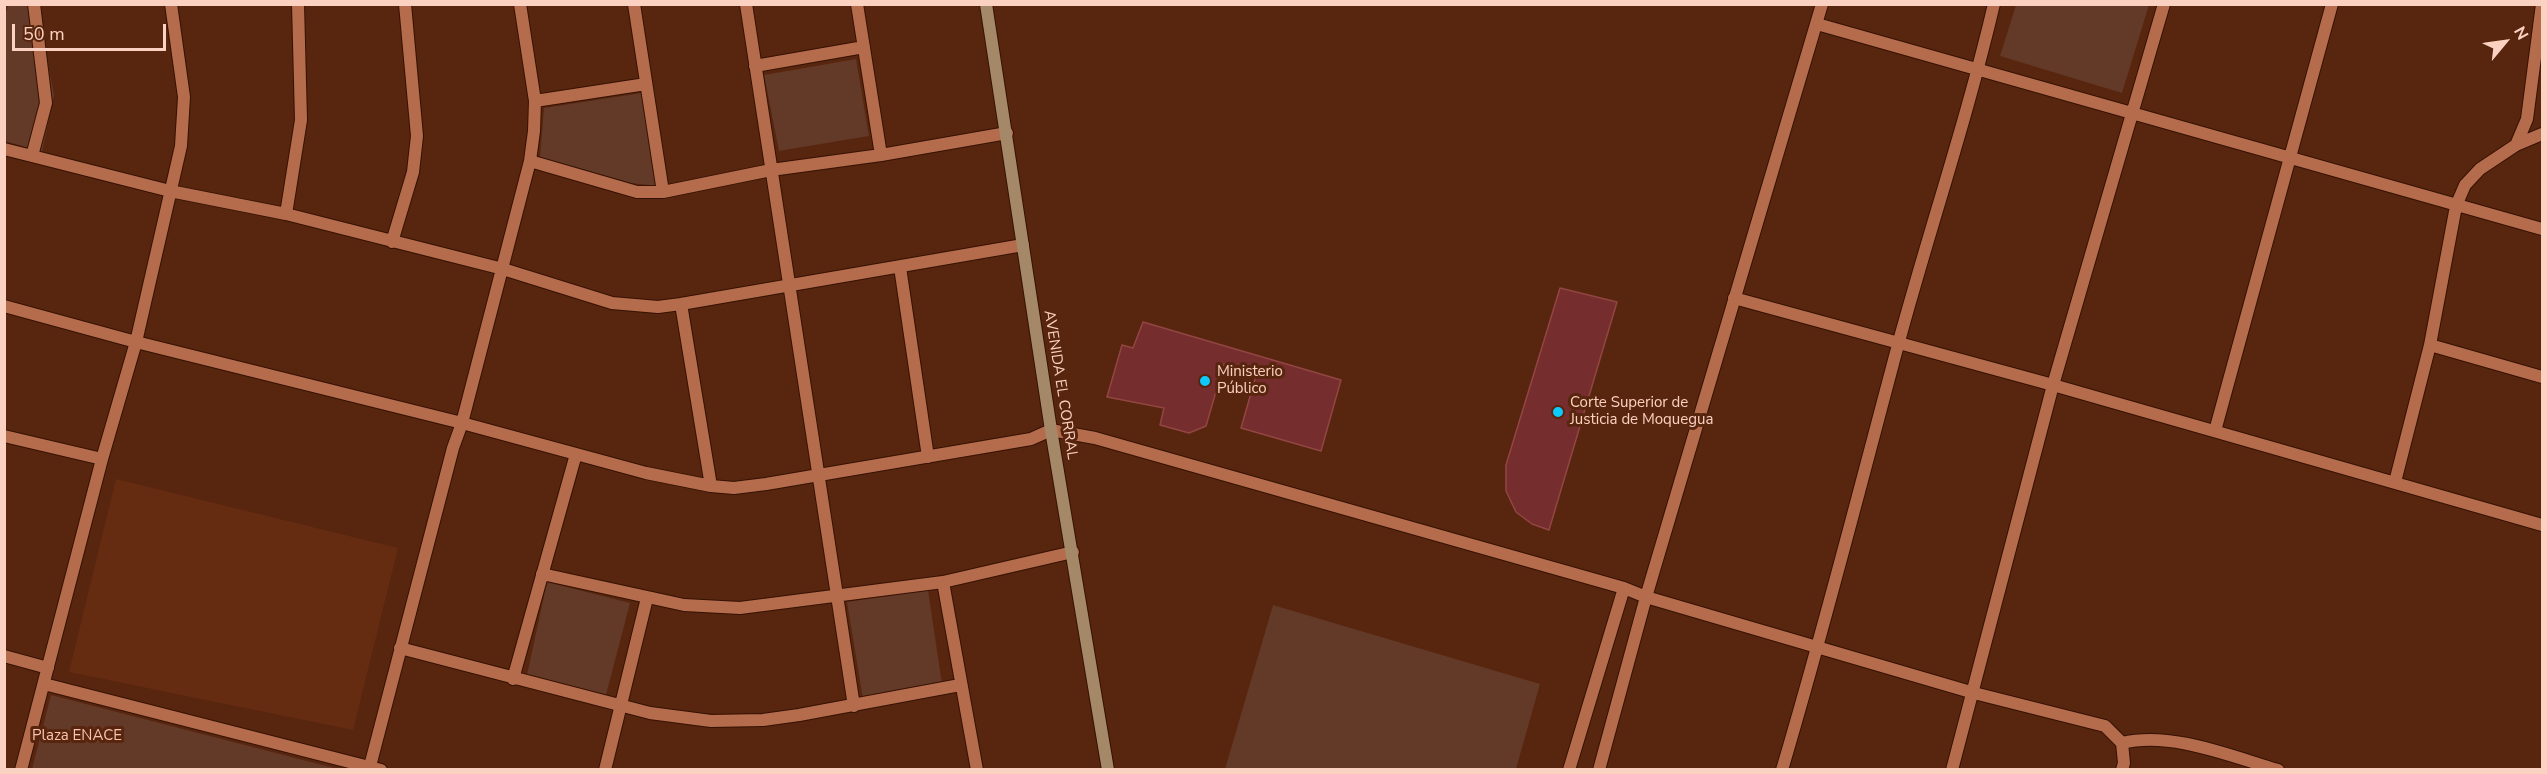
<!DOCTYPE html>
<meta charset="utf-8">
<style>
body{margin:0}
#map{position:relative;width:2547px;height:774px;overflow:hidden;background:#58250e;font-family:"Nunito Sans",sans-serif}
canvas{display:block}
.frame{position:absolute;inset:0;border:6px solid #fbd1c1;pointer-events:none}
.north{position:absolute;left:2475px;top:12px;width:60px;height:60px;-webkit-text-stroke:4px #58250e;paint-order:stroke;rotate:61deg;font-size:16px;font-weight:700;line-height:24px;text-align:center;color:#fbd1c1}
.north::after{content:'';display:block;margin:auto;width:21px;height:27px;background:#fbd1c1;clip-path:polygon(50% 0,100% 100%,50% 72%,0 100%)}
.scale{position:absolute;left:12px;top:24px;width:154px;height:27px;box-sizing:border-box;border:3px solid #fbd1c1;border-top:0;padding-left:8px;font-size:18px;line-height:21px;white-space:nowrap;color:#fbd1c1;-webkit-text-stroke:4px #58250e;paint-order:stroke}
</style>
<div id="map">
<canvas width="2547" height="774"></canvas>
<div class="frame"></div>
<div class="north">N</div>
<div class="scale">50 m</div>
</div>
<script>
const ctx = document.querySelector('canvas').getContext('2d');
ctx.lineJoin = 'round';
function fill(path, color) { ctx.fillStyle = color; ctx.fill(path, 'evenodd'); }
function stroke(path, color, width, dash) { ctx.strokeStyle = color; ctx.lineWidth = width; ctx.lineCap = dash ? 'butt' : 'round'; ctx.setLineDash(dash || []); ctx.stroke(path); }
function drawText(font, color, halo, rows, align = 'center') {
  ctx.font = font + ' "Nunito Sans",sans-serif'; ctx.lineWidth = 6; ctx.setLineDash([]); ctx.textBaseline = 'middle'; ctx.strokeStyle = halo; ctx.fillStyle = color; for (const [text, x, y, turn = 0] of rows) {
    ctx.save(); ctx.translate(x, y); ctx.rotate((+turn || 0) * Math.PI / 180); ctx.textAlign = isNaN(turn) ? turn : align; if (halo) ctx.strokeText(text, 0, 0); ctx.fillText(text, 0, 0); ctx.restore();
  }
}
fill(new Path2D(`
 M 116,479 L 398,548 L 353,730 L 69,672 Z`), '#652c12');
fill(new Path2D(`
 M 8,5 L 37,5 L 54,95 L 42,152 L 5,141 L 5,16 Z
 M 2016,5 L 2149,5 L 2122,93 L 2000,56 Z
 M 856,59 L 869,136 L 779,151 L 764,75 Z
 M 642,93 L 657,186 L 631,183 L 540,157 L 544,108 Z
 M 547,582 L 630,603 L 606,695 L 527,675 Z
 M 928,590 L 942,684 L 863,699 L 847,602 Z
 M 1273,605 L 1540,684 L 1516,769 L 1225,769 Z
 M 51,695 L 338,769 L 32,769 Z`), '#633927');
const building = new Path2D(`
 M 1560,288 L 1617,302 L 1549,530 L 1532,524 L 1516,512 L 1506,491 L 1506,465 Z
 M 1143,322 L 1341,380 L 1321,451 L 1241,428 L 1257,372 L 1224,364 L 1206,426 L 1189,433 L 1160,425 L 1164,408 L 1107,397 L 1122,345 L 1133,348 Z`);
fill(building, '#762d2d');
stroke(building, '#924644', 1.5);
const street = new Path2D(`
 M 634,4 L 663,192
 M 746,4 L 854,706
 M 857,4 L 881,155
 M 1817,24 L 2542,229
 M 755,66 L 864,47
 M 535,101 L 646,84
 M 2516,145 L 2542,134
 M 4,149 L 32,156 L 46,103 L 34,4
 M 32,156 L 170,191 L 286,214 L 503,269 L 612,303 L 658,307 L 681,304 L 1023,245
 M 530,161 L 637,192 L 663,192 L 771,170 L 881,155 L 1007,133
 M 286,214 L 301,120 L 298,4
 M 392,242 L 413,172 L 417,136 L 405,4
 M 900,267 L 928,457
 M 1734,298 L 2053,385 L 2542,525
 M 681,304 L 711,486
 M 4,306 L 136,342 L 462,423 L 646,473 L 711,486 L 734,488 L 766,484 L 1031,439 L 1051,430 L 1095,438 L 1624,588 L 1646,597 L 1974,693 L 2105,726 L 2122,743 L 2124,763 L 2122,770
 M 2430,345 L 2542,377
 M 2215,431 L 2332,4
 M 4,436 L 102,459
 M 2395,482 L 2430,345 L 2456,206 L 2465,185 L 2480,169 L 2516,145 L 2527,119 L 2542,4
 M 542,574 L 684,605 L 740,608 L 943,582 L 1073,552
 M 943,582 L 977,770
 M 400,648 L 650,713 L 711,721 L 763,720 L 799,715 L 960,685
 M 4,656 L 48,668
 M 513,679 L 576,454
 M 44,684 L 381,770
 M 2122,743 C 2171,731 2230,756 2278,770
 M 21,770 L 102,459 L 136,342 L 181,146 L 184,97 L 171,4
 M 369,770 L 453,448 L 462,423 L 530,161 L 534,131 L 535,101 L 520,4
 M 605,770 L 647,598
 M 1569,770 L 1624,588
 M 1599,770 L 1646,597 L 1822,4
 M 1782,770 C 1824,629 1860,487 1898,345 C 1929,231 1967,119 1994,4
 M 1952,770 L 2053,385 L 2164,4`);
const secondary = new Path2D(`
 M 986,4 L 1051,430 L 1108,770`);
stroke(street, '#351203', 14);
stroke(secondary, '#351203', 14);
stroke(street, '#b56c4d', 12);
stroke(secondary, '#a48868', 12);
for (const [x, y, r, color] of [
 [1205,381,6,"#0ecafa"],
 [1558,412,6,"#0ecafa"]
]) { const dot = new Path2D(); dot.arc(x, y, r, 0, 2 * Math.PI); ctx.fillStyle = color; ctx.fill(dot); stroke(dot, '#58250e', 2); }
drawText('15px', '#fbd1c1', '#58250e', [
 ["Ministerio",1217,372],
 ["Público",1217,389],
 ["Corte Superior de",1570,403],
 ["Justicia de Moquegua",1570,420]
], 'left');
drawText('15px', '#fbd1c1', '#58250e', [
 ["AVENIDA EL CORRAL",1060,385,81]
]);
drawText('15px', '#fdc5af', '#58250e', [
 ["Plaza ENACE",77,736]
]);
</script>
